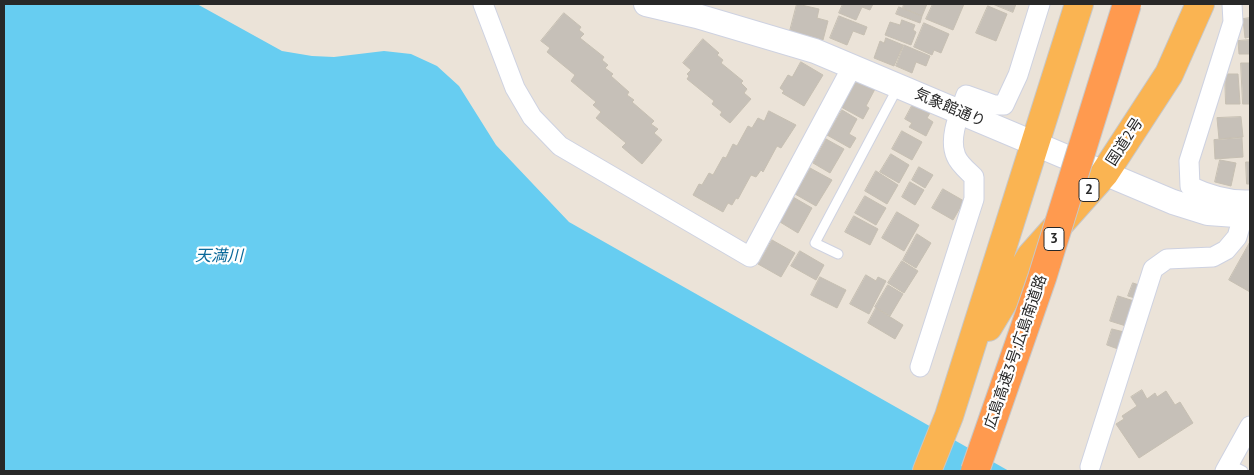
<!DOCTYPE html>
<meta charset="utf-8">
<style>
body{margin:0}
#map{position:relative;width:1254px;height:475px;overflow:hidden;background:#ebe3d8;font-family:"PT Sans",sans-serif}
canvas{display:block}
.frame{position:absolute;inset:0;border:5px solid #282828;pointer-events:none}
</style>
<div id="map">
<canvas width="1254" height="475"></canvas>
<div class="frame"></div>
</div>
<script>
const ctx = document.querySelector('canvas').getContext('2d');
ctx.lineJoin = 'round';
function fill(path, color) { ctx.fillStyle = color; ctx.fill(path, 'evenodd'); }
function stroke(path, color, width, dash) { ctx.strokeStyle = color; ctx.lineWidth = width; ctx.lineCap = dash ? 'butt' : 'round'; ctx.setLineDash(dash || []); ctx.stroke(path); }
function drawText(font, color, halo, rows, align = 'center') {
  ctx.font = font + ' "PT Sans","Noto Sans JP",sans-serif'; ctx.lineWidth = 4.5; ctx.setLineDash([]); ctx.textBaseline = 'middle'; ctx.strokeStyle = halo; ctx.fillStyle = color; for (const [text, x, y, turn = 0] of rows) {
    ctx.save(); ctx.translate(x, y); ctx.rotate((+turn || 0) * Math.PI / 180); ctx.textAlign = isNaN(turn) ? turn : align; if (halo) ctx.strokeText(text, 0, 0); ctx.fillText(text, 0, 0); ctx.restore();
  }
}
fill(new Path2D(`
 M 4,4 L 197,4 L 282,51 L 312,56 L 334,57 L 384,51 L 411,54 L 437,66 L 459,86 L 496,145 L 569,222 L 1009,471 L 4,471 Z`), '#67cdf1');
const building = new Path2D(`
 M 797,4 L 819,9 L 817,18 L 828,21 L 823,40 L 790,31 Z
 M 843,4 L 873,4 L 870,10 L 862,7 L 856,20 L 839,13 Z
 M 904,4 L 927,4 L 922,16 L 903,8 Z
 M 933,4 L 964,4 L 953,30 L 926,19 Z
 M 993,4 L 1016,4 L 1013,12 Z
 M 988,6 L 1007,14 L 996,41 L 976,33 Z
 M 899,7 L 922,16 L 920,23 L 896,14 Z
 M 564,13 L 581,27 L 579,30 L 584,34 L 580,38 L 604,57 L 602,60 L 608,65 L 605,68 L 613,74 L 611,76 L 629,92 L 627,95 L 634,100 L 632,102 L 654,121 L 651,124 L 658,129 L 654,133 L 662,140 L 642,164 L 622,147 L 626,143 L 596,118 L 601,112 L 593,105 L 596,102 L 571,81 L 575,75 L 547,52 L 550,48 L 541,41 Z
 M 839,16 L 867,27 L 864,35 L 853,31 L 847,45 L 830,38 Z
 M 1250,18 L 1250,37 L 1245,38 L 1243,19 Z
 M 902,20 L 915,25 L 913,30 L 916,32 L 911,45 L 885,35 L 890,22 L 900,25 Z
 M 924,23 L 949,34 L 941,53 L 934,50 L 932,55 L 914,47 Z
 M 886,38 L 903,45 L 894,66 L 874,58 L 880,41 L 884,43 Z
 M 703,39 L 719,53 L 717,55 L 723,60 L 721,63 L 743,81 L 741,83 L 747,89 L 744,93 L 751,99 L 730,123 L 720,115 L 722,112 L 712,104 L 714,101 L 687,79 L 689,76 L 687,74 L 691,70 L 683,63 Z
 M 1250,40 L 1250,54 L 1239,54 L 1238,41 Z
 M 904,45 L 930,56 L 926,66 L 916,62 L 912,73 L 896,66 Z
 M 801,62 L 823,75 L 804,106 L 782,93 L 784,91 L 780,88 L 788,75 L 792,77 Z
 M 1241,63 L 1250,63 L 1250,104 L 1243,104 Z
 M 1225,74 L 1238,74 L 1240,104 L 1226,104 Z
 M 861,81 L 875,89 L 866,106 L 869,108 L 863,119 L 841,107 L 853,84 Z
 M 913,104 L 930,113 L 927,118 L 933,122 L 926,136 L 909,127 L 912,123 L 905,119 Z
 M 842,110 L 857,119 L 849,134 L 856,138 L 850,148 L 827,135 Z
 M 769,111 L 796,125 L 781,148 L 777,146 L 763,172 L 761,170 L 756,177 L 751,175 L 738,199 L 736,198 L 732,205 L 728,203 L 723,212 L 693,195 L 699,184 L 702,185 L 709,173 L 713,175 L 723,157 L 726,158 L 733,144 L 737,146 L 748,126 L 752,128 L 758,118 L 764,121 Z
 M 1241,117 L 1243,137 L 1219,139 L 1217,118 Z
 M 902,131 L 922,142 L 912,160 L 892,149 Z
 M 1242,138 L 1243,157 L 1215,159 L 1214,140 Z
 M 826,139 L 844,149 L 830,173 L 813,163 Z
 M 891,154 L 909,165 L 899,183 L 880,172 Z
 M 1220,160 L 1236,163 L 1231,186 L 1215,182 Z
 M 1246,162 L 1250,162 L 1250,184 L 1247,184 Z
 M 919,167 L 933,175 L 925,188 L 912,180 Z
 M 810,168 L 832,180 L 816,206 L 795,194 Z
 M 876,171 L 898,185 L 887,204 L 865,191 Z
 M 910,182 L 924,190 L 915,205 L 902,197 Z
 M 943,189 L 964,201 L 953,220 L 932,208 Z
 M 865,196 L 886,208 L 876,225 L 855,213 Z
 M 793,197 L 812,208 L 798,233 L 780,222 Z
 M 897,212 L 919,225 L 904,251 L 882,238 Z
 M 854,216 L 878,229 L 870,245 L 845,232 Z
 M 917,234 L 931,243 L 916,268 L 903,260 Z
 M 772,240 L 795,253 L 781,277 L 758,264 Z
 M 1250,242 L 1250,292 L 1229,280 Z
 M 800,251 L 824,265 L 816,280 L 791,266 Z
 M 902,261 L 918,271 L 904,293 L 888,283 Z
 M 866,275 L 876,281 L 878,277 L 886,281 L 869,314 L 850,304 Z
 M 820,277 L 846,290 L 837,308 L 811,295 Z
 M 1133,283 L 1139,285 L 1135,298 L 1128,296 Z
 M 888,285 L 903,294 L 890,316 L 875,307 Z
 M 1118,296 L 1134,301 L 1126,326 L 1110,321 Z
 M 876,308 L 903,325 L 895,339 L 868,323 Z
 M 1112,329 L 1124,332 L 1118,349 L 1107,345 Z
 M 1142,390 L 1147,399 L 1155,393 L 1157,397 L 1166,391 L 1175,405 L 1180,402 L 1193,423 L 1139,458 L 1116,424 L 1124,419 L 1122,416 L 1137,406 L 1131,397 Z`);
fill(building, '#c6c0b8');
stroke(building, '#c6bfb2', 1);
const service = new Path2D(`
 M 838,254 L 815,243 L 898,87
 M 1229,464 L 1243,471`);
const minor = new Path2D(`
 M 483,4 L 515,88 L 532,117 L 560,146 L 750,257 L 852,67
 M 1232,4 L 1233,22 L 1189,161 L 1190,186 C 1209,195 1229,201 1250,200
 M 920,367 L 974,199 L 974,177 C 968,171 959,164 956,156 C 948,138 960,112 966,95 L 994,105 L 1004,105 L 1018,75 L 1040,4
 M 1090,467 L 1153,269 L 1167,259 L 1213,257 L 1226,250 L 1237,237 L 1243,216
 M 1225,471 L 1250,426`);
const tertiary = new Path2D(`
 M 646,4 L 697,16 L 815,51 L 1173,202 L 1208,213 L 1250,216`);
const trunk = new Path2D(`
 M 988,327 L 1031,256 L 1104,174 L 1169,74 L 1200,4
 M 927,471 L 949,416 L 1079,4`);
stroke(service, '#ced2e1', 11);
stroke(minor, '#ced2e1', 21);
stroke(tertiary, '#ced2e1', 26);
stroke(trunk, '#c7c7c7', 30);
stroke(service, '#fff', 9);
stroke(minor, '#fff', 19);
stroke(tertiary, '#fff', 24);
stroke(trunk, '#fab452', 28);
const motorwayBridge = new Path2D(`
 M 975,471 L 1042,278 L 1127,4`);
stroke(motorwayBridge, '#c7c7c7', 30, []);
stroke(motorwayBridge, '#ff9a4f', 28);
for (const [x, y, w] of [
 [1089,190,20],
 [1054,239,20]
]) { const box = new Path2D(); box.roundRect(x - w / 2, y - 11.5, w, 23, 4); ctx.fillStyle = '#fff'; ctx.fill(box); stroke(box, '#282828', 1); }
drawText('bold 14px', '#282828', null, [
 ["2",1089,190],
 ["3",1054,239]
]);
drawText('15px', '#282828', '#fff', [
 ["気象館通り",950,108,23],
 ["国道2号",1125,142,-57],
 ["広島高速3号;広島南道路",1016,352,-71]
]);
drawText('italic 16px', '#0a699a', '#fff', [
 ["天満川",219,256]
]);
</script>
